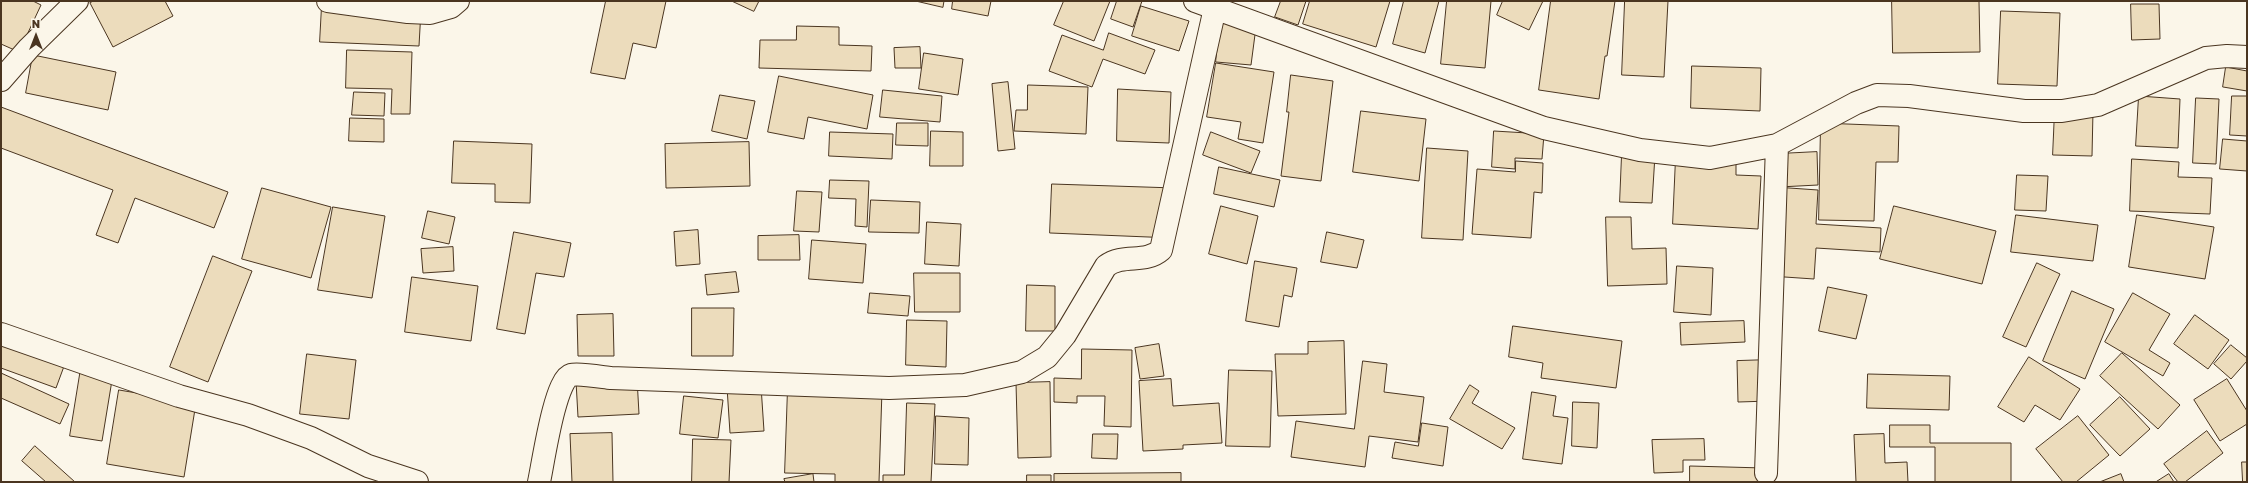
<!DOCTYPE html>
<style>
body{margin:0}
#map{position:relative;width:2248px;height:483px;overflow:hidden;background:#fbf6e9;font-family:"Golos Text",sans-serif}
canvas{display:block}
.frame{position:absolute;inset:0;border:2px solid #4a3520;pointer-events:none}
.north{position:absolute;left:16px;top:16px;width:40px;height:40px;-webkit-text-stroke:3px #fbf6e9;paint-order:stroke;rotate:0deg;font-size:11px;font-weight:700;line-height:16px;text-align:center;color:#4a3520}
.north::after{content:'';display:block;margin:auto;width:14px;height:18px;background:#4a3520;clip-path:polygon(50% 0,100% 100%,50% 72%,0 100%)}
</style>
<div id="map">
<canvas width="2248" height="483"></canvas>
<div class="frame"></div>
<div class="north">N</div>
</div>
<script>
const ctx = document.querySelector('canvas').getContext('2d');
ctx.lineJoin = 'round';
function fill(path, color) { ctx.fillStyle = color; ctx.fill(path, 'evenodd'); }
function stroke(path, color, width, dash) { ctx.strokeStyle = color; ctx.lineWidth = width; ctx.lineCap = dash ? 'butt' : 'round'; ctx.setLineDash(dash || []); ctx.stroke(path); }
const building = new Path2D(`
 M 1,1 L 33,1 L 41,5 L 19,52 L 1,44 Z
 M 94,1 L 165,1 L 173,16 L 113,47 L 90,3 Z
 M 606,1 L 666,1 L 656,48 L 633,43 L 625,79 L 591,73 Z
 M 732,1 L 759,1 L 754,11 Z
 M 916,1 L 944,1 L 943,7 Z
 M 953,1 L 991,1 L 988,16 L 952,9 Z
 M 1064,1 L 1110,1 L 1094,41 L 1054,25 Z
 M 1117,1 L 1142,1 L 1133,27 L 1111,19 Z
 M 1281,1 L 1306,1 L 1298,25 L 1275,17 Z
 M 1310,1 L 1390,1 L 1376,47 L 1303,24 Z
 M 1404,1 L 1439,1 L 1425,53 L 1393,44 Z
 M 1447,1 L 1491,1 L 1485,68 L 1441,64 Z
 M 1503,1 L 1543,1 L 1529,30 L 1497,15 Z
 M 1551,1 L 1615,1 L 1607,56 L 1605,56 L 1599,99 L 1539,90 Z
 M 1625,1 L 1668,1 L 1664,77 L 1622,75 Z
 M 1892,1 L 1979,1 L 1980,52 L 1893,53 Z
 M 2131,4 L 2159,4 L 2160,39 L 2132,40 Z
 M 322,5 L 421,10 L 419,46 L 320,42 Z
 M 1141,6 L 1189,21 L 1179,51 L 1132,36 Z
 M 2001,11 L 2060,13 L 2057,86 L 1998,84 Z
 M 1220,23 L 1256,27 L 1251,65 L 1216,62 Z
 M 797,26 L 839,27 L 839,45 L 872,46 L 871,71 L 759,68 L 760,40 L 796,40 Z
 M 1109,33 L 1155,50 L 1145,74 L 1103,59 L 1092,87 L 1049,71 L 1062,35 L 1103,50 Z
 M 920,47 L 921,68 L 895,68 L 894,48 Z
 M 347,50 L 412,52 L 410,114 L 391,114 L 392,89 L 346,88 Z
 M 924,53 L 963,59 L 958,95 L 919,89 Z
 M 33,55 L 116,72 L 108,110 L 26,93 Z
 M 1216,63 L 1274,72 L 1263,143 L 1238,139 L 1241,122 L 1207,117 Z
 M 1692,66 L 1761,68 L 1760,111 L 1691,108 Z
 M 2226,67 L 2247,71 L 2247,91 L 2223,87 Z
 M 1291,75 L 1333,81 L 1321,181 L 1281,176 L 1289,112 L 1287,112 Z
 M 779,76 L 873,95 L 867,129 L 808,117 L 804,139 L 768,132 Z
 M 1008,82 L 1015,149 L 998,151 L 992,84 Z
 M 1028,85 L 1088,87 L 1086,134 L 1014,131 L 1016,110 L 1027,110 Z
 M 1118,89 L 1171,92 L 1169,143 L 1117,141 Z
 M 883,90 L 942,96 L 940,122 L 880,117 Z
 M 354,92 L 385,93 L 384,116 L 352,115 Z
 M 720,95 L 755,101 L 747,139 L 712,131 Z
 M 2139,96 L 2180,99 L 2178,148 L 2136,146 Z
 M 2232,96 L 2247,96 L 2247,136 L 2230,135 Z
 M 2196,98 L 2219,99 L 2216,164 L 2193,163 Z
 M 1,107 L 228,192 L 214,228 L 135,198 L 118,243 L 96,235 L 113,190 L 1,148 Z
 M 2055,110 L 2093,111 L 2092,156 L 2053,155 Z
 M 1361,111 L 1426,119 L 1419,181 L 1353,172 Z
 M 350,118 L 384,119 L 384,142 L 349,141 Z
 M 897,123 L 928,123 L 928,146 L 896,145 Z
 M 1821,123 L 1899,126 L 1898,162 L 1876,162 L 1874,221 L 1819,220 Z
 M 931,131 L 963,132 L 963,166 L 930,166 Z
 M 1494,131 L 1544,134 L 1542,159 L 1515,158 L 1515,169 L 1492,167 Z
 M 830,132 L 893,134 L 892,159 L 829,156 Z
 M 1211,132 L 1260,151 L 1251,173 L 1203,155 Z
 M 2223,139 L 2247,141 L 2247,171 L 2220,169 Z
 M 454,141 L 532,144 L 530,203 L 495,202 L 495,184 L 452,183 Z
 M 749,142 L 750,186 L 666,188 L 665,144 Z
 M 1427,148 L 1468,151 L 1463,240 L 1422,238 Z
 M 1817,152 L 1818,185 L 1779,187 L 1778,154 Z
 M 1622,154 L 1655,155 L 1652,203 L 1620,202 Z
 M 1676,157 L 1736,161 L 1736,175 L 1761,176 L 1758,229 L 1673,224 Z
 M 2132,159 L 2179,162 L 2178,177 L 2212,178 L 2210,214 L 2130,211 Z
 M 1516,161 L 1543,163 L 1542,193 L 1534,192 L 1531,238 L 1472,234 L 1477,169 L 1515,172 Z
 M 1219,167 L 1280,180 L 1274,207 L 1214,194 Z
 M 2017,175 L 2048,176 L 2046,211 L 2015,210 Z
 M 830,180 L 869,181 L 867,227 L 855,226 L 856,199 L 829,198 Z
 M 1052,184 L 1175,188 L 1173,238 L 1050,233 Z
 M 1775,187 L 1818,190 L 1816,224 L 1881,228 L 1880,252 L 1816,248 L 1814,279 L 1770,276 Z
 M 262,188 L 331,207 L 311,278 L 242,259 Z
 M 797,191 L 822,192 L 819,232 L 794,231 Z
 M 871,200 L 920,202 L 919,233 L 869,232 Z
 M 1221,206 L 1258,216 L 1247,264 L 1209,254 Z
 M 1894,206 L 1996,231 L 1982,284 L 1880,259 Z
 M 333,207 L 385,216 L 372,298 L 318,290 Z
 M 428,211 L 455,217 L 449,244 L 422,238 Z
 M 2016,215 L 2098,225 L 2093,261 L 2011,252 Z
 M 2137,215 L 2214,227 L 2205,279 L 2129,267 Z
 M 1606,217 L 1631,217 L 1632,249 L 1666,248 L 1667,284 L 1608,286 Z
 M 927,222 L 961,224 L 959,266 L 925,264 Z
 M 698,230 L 700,264 L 676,266 L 674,232 Z
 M 514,232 L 571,243 L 564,277 L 536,273 L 525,334 L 497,329 Z
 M 1327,232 L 1364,240 L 1357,268 L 1321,262 Z
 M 799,235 L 800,260 L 758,260 L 758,236 Z
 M 812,240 L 866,244 L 863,283 L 809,279 Z
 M 453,247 L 454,271 L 423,273 L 421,249 Z
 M 213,256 L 252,271 L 208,382 L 170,367 Z
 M 1255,261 L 1297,268 L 1292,297 L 1284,295 L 1279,327 L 1246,321 Z
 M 2037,263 L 2060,274 L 2026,347 L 2003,337 Z
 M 1677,266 L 1713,268 L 1711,315 L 1674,312 Z
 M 736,272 L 739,292 L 707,295 L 705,275 Z
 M 914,273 L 960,273 L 960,312 L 915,312 Z
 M 412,277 L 478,286 L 471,341 L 405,332 Z
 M 1027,285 L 1055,286 L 1055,331 L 1026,331 Z
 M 1828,287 L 1867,295 L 1856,339 L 1819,331 Z
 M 2072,291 L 2114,309 L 2085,379 L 2043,361 Z
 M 870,293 L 910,296 L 908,316 L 868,313 Z
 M 2133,293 L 2170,314 L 2149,350 L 2170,363 L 2163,376 L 2105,342 Z
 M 692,308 L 734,308 L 733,356 L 692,356 Z
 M 613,314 L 614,356 L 578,356 L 577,315 Z
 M 2195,315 L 2229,340 L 2208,369 L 2174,344 Z
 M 907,320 L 947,321 L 946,367 L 906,365 Z
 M 1744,321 L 1745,342 L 1681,345 L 1680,323 Z
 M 1,326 L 70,350 L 56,388 L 1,368 Z
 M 1513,326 L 1622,341 L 1616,388 L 1541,378 L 1543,363 L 1509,357 Z
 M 1344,341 L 1346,414 L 1278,416 L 1275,354 L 1308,354 L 1308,342 Z
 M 1159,344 L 1164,376 L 1140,379 L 1135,348 Z
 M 2231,345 L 2247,358 L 2247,361 L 2231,379 L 2214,364 Z
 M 1082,349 L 1132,350 L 1131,427 L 1104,426 L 1105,396 L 1077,396 L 1077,403 L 1054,402 L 1054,378 L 1081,379 Z
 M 2122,353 L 2180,405 L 2158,429 L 2100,376 Z
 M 307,354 L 356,360 L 349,419 L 300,414 Z
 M 2029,357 L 2080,389 L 2060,420 L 2035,405 L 2024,422 L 1998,407 Z
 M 1769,360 L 1770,401 L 1738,402 L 1737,361 Z
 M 1363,361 L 1387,364 L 1384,392 L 1424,397 L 1418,442 L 1369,436 L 1365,467 L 1291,457 L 1296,421 L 1354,429 Z
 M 82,362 L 114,368 L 102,441 L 70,436 Z
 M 1229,370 L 1272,371 L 1270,447 L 1226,446 Z
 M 1,373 L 69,404 L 60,424 L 1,398 Z
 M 1868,374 L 1950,376 L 1949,410 L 1867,408 Z
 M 637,378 L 639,414 L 578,417 L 576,381 Z
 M 1171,379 L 1173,406 L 1219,403 L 1222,443 L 1183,445 L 1183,449 L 1143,451 L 1139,381 Z
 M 2227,379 L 2247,411 L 2247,424 L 2220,441 L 2194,400 Z
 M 1050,382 L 1051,457 L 1018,458 L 1016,383 Z
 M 1470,385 L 1479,391 L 1472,403 L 1515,428 L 1502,449 L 1450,419 Z
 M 761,386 L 764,431 L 730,433 L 727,387 Z
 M 788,387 L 882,390 L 879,482 L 835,482 L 835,474 L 785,473 Z
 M 119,390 L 196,403 L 184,477 L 107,464 Z
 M 1532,392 L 1556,396 L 1553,416 L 1568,418 L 1562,464 L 1523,459 Z
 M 684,396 L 723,400 L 718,438 L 680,434 Z
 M 2120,397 L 2150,429 L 2120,456 L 2090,425 Z
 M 1573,402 L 1599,403 L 1597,448 L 1572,446 Z
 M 907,403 L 935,404 L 931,482 L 883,482 L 883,475 L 904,475 Z
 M 936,416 L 969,418 L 968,465 L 935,464 Z
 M 2078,416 L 2109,455 L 2076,482 L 2063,482 L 2036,449 Z
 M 1422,423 L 1448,427 L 1443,466 L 1392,458 L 1395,442 L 1418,446 Z
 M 1890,425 L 1930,425 L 1930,443 L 2011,443 L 2011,482 L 1935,482 L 1935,447 L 1890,447 Z
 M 2207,431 L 2223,453 L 2185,482 L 2178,482 L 2164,464 Z
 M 612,433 L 613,482 L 572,482 L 570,434 Z
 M 1093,434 L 1118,434 L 1117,459 L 1092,458 Z
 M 1884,434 L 1885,463 L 1907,462 L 1908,482 L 1856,482 L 1854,435 Z
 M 693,439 L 731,440 L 729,482 L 692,482 Z
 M 1704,439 L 1705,460 L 1683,460 L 1683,472 L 1654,473 L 1652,440 Z
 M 35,446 L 75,482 L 46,482 L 22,461 Z
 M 2242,462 L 2247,462 L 2247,482 L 2243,482 Z
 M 1690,466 L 1764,468 L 1764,482 L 1690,482 Z
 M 1181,473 L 1181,482 L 1054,482 L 1054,474 Z
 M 813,474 L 814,482 L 785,482 L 784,479 Z
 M 2121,474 L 2124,482 L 2100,482 Z
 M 2169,474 L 2174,482 L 2156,482 Z
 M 1027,475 L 1051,475 L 1051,482 L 1027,482 Z`);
fill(building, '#ecdcbc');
stroke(building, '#4a3520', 1);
const street = new Path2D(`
 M 328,1 L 408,12 L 430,13 L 451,7 L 458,1
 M 1195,1 L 1544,128 L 1640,150 L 1710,158 L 1777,145 L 1856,103 L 1877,95 L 1909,96 L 2024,111 L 2062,111 L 2098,105 L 2206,58 L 2227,56 L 2247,57
 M 1,80 L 29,48 L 77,1
 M 1,334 L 179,396 L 248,415 L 311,438 L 368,466 L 417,482
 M 1766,473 L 1777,145
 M 539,482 C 543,464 555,379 571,375 C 579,373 602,377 611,378 L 889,388 L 965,385 L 1022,372 L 1047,357 L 1065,335 L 1106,266 C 1124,253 1145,264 1161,250 L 1215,8`);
stroke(street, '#4a3520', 24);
stroke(street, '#fbf6e9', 22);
</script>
